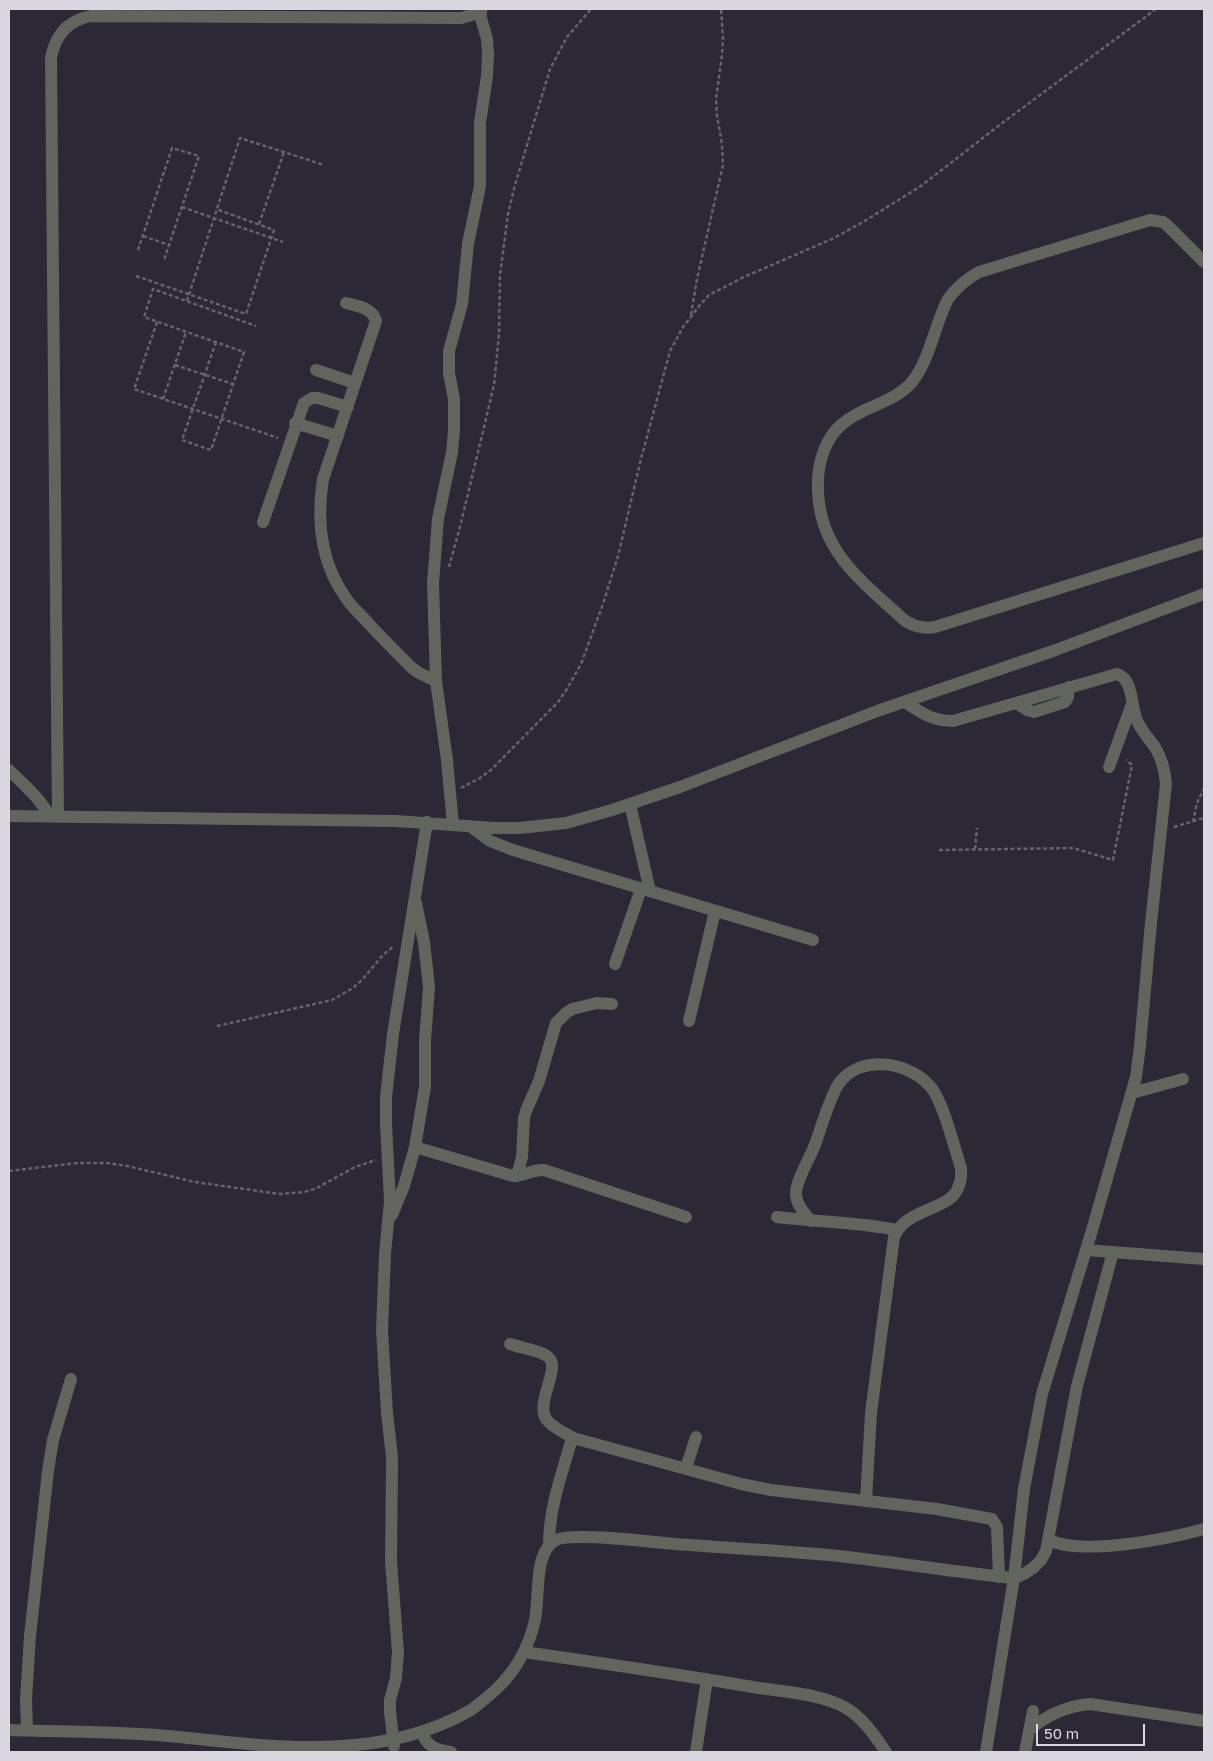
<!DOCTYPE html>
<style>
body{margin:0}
#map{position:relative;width:1213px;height:1761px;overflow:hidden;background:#2c2836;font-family:"Golos Text",sans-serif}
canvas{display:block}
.frame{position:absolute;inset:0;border:10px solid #dad7e1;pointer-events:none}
.scale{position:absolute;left:1036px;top:1724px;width:109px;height:22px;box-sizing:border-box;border:2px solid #dad7e1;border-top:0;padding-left:6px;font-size:15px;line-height:18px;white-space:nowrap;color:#dad7e1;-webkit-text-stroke:4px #2c2836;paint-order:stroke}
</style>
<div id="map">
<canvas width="1213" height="1761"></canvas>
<div class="frame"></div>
<div class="scale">50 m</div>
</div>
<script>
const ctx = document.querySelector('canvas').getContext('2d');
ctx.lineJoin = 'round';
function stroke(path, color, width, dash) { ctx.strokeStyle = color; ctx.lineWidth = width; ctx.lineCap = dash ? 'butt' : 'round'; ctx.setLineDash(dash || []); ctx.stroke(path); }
stroke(new Path2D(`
 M 182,207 L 283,242
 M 259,224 L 284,152
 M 143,236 L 169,245
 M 138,250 L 172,148 L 199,156 L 164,260
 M 136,276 L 246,314 L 274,230 L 216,209
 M 187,301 L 240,138 L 324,165
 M 691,315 L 697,279 L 723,165 L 722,144 L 717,116 L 716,99 L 722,55 L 723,38 L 721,9
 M 157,322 L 134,389 L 278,438
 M 216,342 L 182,440 L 211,450 L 244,352 L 144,317 L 153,289 L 256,326
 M 175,365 L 233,384
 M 163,399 L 186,332
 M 449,567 L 461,523 L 494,385 L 499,334 L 500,275 L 508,214 L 515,185 L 550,69 L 567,37 L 591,9
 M 461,788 L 480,778 L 491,770 L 558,702 L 567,689 L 581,664 L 603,604 L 618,556 L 641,459 L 670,351 L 683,327 L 700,305 L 709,295 L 744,277 L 834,238 L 863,222 L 921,186 L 1001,124 L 1156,9
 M 1193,822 L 1197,803 L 1204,788
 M 1174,827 L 1204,818
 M 975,849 L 977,828
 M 939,850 L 1073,848 L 1113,860 L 1132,765 L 1126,760
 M 217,1026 L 332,1000 L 353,988 L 362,980 L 383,955 L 394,946
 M 9,1171 L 78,1163 L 107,1163 L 127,1166 L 195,1182 L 280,1194 L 304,1192 L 315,1189 L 355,1167 L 376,1160`), '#66626f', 2.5, [4, 2.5]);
stroke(new Path2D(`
 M 1204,262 L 1168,226 L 1163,222 L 1150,220 L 979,272 C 966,279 957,287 948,299 C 935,324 929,362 912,382 C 893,404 862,406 841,425 C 826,438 819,460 818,479 C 815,547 857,577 903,619 C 913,627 923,629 935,627 L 1204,543
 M 346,303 C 357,306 373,308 376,321 L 323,479 C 316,523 321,565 348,601 C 354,609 362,616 369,624 C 383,639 398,654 412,668 L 419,673 L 436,681
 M 316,370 L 355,383
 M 295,423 L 338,436
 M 263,522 L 304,403 L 312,398 L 318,398 L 348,407
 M 905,702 C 921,713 933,721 953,721 L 1117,674 C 1133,679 1131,704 1136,718 C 1140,730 1148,737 1155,747 C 1162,759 1165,771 1166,784 L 1151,923 L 1140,1046 L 1136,1077 L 1093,1227 L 1042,1394 L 1024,1489 L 1014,1578 L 986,1752
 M 1016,703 L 1027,710 L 1034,712 L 1065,702 L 1068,697 L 1069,687
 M 1109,767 L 1132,704
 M 9,770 C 24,785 40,798 50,817
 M 630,804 L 650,891
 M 9,816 L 396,821 L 494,828 L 519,828 L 566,823 L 612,810 L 680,787 L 880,710 L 1053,651 L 1204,594
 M 58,817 L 51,58 C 55,36 67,21 90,16 L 461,18 L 475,14 L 481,9
 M 453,825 L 447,760 L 436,681 L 433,583 L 438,519 L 452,452 L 454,431 L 454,399 L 449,373 L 449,351 L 462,304 L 468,244 L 480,186 L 480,123 L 487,76 L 488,54 L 487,39 L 481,18 L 481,10
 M 470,826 L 490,841 L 513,850 L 813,940
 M 615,964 L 641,889
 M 689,1021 L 715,911
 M 1132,1093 L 1183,1079
 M 415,1147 L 513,1176 C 524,1176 533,1169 544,1170 L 686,1217
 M 517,1176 L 522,1157 L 524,1119 L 526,1111 L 539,1081 L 556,1023 L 566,1013 L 572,1009 L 597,1003 L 612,1004
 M 392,1215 L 404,1186 L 415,1147 L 425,1087 L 425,1041 L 429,987 L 424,942 L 416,903
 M 777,1217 C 817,1222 858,1222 897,1230
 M 811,1221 C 804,1213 797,1205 796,1195 C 795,1181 811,1157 816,1142 C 821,1128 831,1093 840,1082 C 862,1053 913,1062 933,1090 C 945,1108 954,1147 961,1168 C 964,1210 925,1203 903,1224 C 899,1228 896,1232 894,1237 L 871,1413 L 866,1500
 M 1086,1250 L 1204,1259
 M 510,1344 C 521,1348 538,1350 547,1356 C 563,1366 535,1401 546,1419 C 552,1428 566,1433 575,1439
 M 686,1468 L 696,1437
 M 1049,1540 C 1083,1556 1168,1539 1204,1529
 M 549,1545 C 549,1509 561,1476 571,1442 L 577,1439 L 741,1484 L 771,1490 L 937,1509 L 992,1519 L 997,1527 L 999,1577
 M 524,1652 C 601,1663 677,1674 753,1687 C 782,1692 820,1693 846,1708 C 863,1718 875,1736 886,1752
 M 9,1730 C 66,1732 123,1731 179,1737 C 279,1748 383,1761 471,1710 C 483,1701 495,1692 505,1680 C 520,1663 530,1642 535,1620 C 540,1597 533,1552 556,1540 C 572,1532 653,1542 675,1544 C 726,1548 777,1550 828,1555 C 890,1561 952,1572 1014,1578 L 1024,1574 L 1033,1568 L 1041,1560 L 1046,1551 L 1077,1386 L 1113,1252
 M 27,1730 L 26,1699 L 30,1636 L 48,1471 L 53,1440 L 71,1379
 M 1029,1730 C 1047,1715 1066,1706 1090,1704 L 1204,1721
 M 424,1737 C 430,1749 439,1750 451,1752
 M 394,1746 L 390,1712 L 390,1700 L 396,1678 L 398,1652 L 391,1562 L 392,1457 L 387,1413 L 382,1330 L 385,1254 L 390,1201 L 386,1124 L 386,1097 L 393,1034 L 427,822
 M 696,1752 L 707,1679
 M 1025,1752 L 1033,1711`), '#61655e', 12);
</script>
